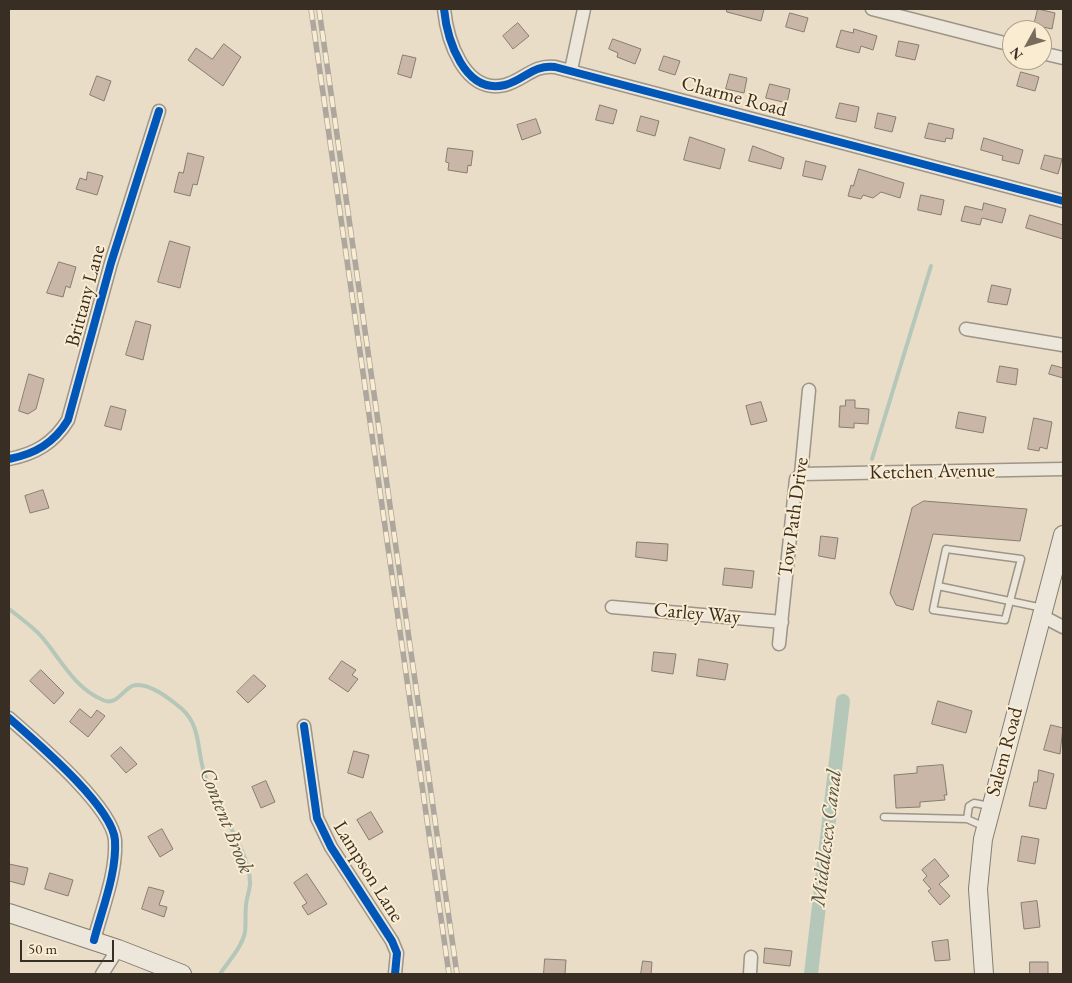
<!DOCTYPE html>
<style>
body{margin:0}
#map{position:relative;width:1072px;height:983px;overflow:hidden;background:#e9ddc7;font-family:"EB Garamond",serif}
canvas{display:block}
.frame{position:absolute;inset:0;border:10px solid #392e24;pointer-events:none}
.north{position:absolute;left:1002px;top:20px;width:50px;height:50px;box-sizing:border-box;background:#faecd1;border:1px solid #ada08c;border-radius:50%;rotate:231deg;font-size:14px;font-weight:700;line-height:20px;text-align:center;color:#392e24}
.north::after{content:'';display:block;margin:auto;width:18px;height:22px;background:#776b5d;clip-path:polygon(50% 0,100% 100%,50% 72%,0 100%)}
.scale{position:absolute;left:20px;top:940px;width:94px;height:22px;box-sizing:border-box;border:2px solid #392e24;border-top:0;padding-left:6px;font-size:15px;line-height:18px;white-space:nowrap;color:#392e24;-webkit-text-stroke:4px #faecd1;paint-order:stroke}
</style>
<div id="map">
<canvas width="1072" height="983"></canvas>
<div class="frame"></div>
<div class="north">N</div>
<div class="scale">50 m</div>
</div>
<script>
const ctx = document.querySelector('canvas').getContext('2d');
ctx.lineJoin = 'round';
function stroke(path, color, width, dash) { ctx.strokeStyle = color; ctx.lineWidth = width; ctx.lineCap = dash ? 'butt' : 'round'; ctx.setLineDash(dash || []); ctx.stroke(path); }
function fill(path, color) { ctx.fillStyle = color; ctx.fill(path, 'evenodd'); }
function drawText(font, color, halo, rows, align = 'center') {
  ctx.font = font + ' "EB Garamond",serif'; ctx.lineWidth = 4; ctx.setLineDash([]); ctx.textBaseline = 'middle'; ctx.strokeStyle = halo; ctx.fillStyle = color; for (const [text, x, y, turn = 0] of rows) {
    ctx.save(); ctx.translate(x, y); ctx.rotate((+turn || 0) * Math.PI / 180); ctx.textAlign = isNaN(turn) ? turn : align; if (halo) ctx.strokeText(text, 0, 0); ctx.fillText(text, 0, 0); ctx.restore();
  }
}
stroke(new Path2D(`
 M 872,459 L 931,266
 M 9,609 C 19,617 32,626 41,636 C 61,659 73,687 103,700 C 116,706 122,691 132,686 C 147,680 171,700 182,709 C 201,726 197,751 204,772 C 214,807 250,849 250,883 C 250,891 246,898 246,906 C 245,914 246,924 245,932 C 242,947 228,962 220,974`), '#b4c7b9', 4);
stroke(new Path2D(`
 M 811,974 L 843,701`), '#b4c7b9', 14);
const building = new Path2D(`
 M 727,9 L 764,9 L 761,21 L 727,12 Z
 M 1038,9 L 1055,13 L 1052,29 L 1034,25 Z
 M 790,13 L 808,18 L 804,32 L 786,27 Z
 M 518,23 L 529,36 L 513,49 L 503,36 Z
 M 854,29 L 877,36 L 873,50 L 861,46 L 859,53 L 836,47 L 841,30 L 853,33 Z
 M 613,39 L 641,49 L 635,64 L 617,57 L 618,53 L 609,49 Z
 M 899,41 L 919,45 L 915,60 L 896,56 Z
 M 224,44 L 241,57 L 223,86 L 188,60 L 196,48 L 212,59 Z
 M 403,55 L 416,58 L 411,78 L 398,74 Z
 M 664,56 L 680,61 L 675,75 L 659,70 Z
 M 1021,72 L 1039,77 L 1035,91 L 1017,86 Z
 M 730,74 L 747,78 L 744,93 L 726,89 Z
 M 97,76 L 111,81 L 104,101 L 90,95 Z
 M 770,84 L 790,89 L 787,103 L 766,98 Z
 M 840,103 L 859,107 L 856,122 L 836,118 Z
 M 600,105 L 617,110 L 613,124 L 596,120 Z
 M 878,113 L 896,117 L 892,132 L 875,128 Z
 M 641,116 L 659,121 L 655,136 L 637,131 Z
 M 536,119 L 541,133 L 522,140 L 517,125 Z
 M 929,123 L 954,129 L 952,139 L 946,138 L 945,142 L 925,138 Z
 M 690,137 L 725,149 L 720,169 L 684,160 Z
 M 984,138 L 1023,150 L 1019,164 L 1002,160 L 1003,156 L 981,150 Z
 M 753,146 L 784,158 L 781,169 L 749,161 Z
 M 448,148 L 473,151 L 471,166 L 468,165 L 467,173 L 448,170 L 449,163 L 446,162 Z
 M 188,153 L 204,157 L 197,185 L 193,184 L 190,196 L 174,192 L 179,172 L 183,173 Z
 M 1045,155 L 1062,159 L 1058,174 L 1041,169 Z
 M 806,161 L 826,166 L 822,180 L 803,176 Z
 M 859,169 L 904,183 L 900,198 L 881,192 L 873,198 L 863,195 L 861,199 L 848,196 L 851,185 L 853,186 Z
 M 88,172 L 103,176 L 97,195 L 76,189 L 80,178 L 86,180 Z
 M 921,195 L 944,200 L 941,215 L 918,210 Z
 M 984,203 L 1006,209 L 1002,223 L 982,218 L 980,225 L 961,221 L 965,206 L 982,210 Z
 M 1030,215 L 1063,225 L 1063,239 L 1026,228 Z
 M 170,241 L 190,247 L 180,288 L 158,282 Z
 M 59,262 L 76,267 L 70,288 L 66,286 L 63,297 L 47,293 Z
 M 992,285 L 1011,289 L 1007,305 L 988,302 Z
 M 136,321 L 151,325 L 143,360 L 126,355 Z
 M 1052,365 L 1063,368 L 1063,378 L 1049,374 Z
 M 1000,366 L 1018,369 L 1016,385 L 997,382 Z
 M 29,374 L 44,379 L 36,409 L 28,414 L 19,411 Z
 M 846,400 L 855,400 L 855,408 L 869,409 L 868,424 L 854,423 L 854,428 L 839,427 L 840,406 L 845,406 Z
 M 761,402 L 767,421 L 751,425 L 746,406 Z
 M 111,406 L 126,410 L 121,430 L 105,426 Z
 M 959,412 L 986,417 L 983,433 L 956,428 Z
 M 1034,418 L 1052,422 L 1047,449 L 1040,447 L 1039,451 L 1028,449 Z
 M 43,490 L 49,508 L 30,513 L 25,496 Z
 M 924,501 L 1027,509 L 1020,541 L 933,534 L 913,610 L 896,605 L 890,593 L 912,508 Z
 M 821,536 L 838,538 L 835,559 L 819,556 Z
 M 637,542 L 668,544 L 667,561 L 636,557 Z
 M 725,568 L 754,571 L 752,588 L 723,585 Z
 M 654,652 L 676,654 L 673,674 L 652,671 Z
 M 699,659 L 728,664 L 725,680 L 697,676 Z
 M 342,661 L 356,670 L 352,675 L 358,679 L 348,692 L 329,679 Z
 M 41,670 L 64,693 L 54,704 L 30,681 Z
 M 254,675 L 266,686 L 248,703 L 237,692 Z
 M 938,701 L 972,711 L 966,733 L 932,724 Z
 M 80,709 L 91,718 L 97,710 L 105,716 L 88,737 L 70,722 Z
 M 1051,725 L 1063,728 L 1060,754 L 1044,750 Z
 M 121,747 L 137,764 L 126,773 L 111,756 Z
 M 354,751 L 369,755 L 363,778 L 348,773 Z
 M 943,765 L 947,795 L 944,795 L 945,800 L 920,802 L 920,807 L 896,808 L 894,775 L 917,773 L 917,767 Z
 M 1039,770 L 1054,774 L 1046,809 L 1029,806 L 1034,782 L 1037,782 Z
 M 266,781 L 275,802 L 261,808 L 252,787 Z
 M 371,812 L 383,832 L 369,840 L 357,820 Z
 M 162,829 L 173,849 L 160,857 L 148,837 Z
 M 1022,836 L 1039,839 L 1035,864 L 1018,861 Z
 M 935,859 L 949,876 L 939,884 L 950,896 L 940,905 L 928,891 L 931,889 L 923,880 L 927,876 L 922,870 Z
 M 9,864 L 28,868 L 24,885 L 9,881 Z
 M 50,873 L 73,880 L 68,896 L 45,889 Z
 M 307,874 L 327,904 L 308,915 L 302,906 L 307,903 L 294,883 Z
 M 149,887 L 164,891 L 159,905 L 167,907 L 164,917 L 142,909 Z
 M 1037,901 L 1040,927 L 1024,929 L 1021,903 Z
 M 948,940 L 950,960 L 935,961 L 932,942 Z
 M 765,948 L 792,951 L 790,966 L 764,963 Z
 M 545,959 L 566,960 L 565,974 L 544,974 Z
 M 643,961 L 652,962 L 651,974 L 641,974 Z
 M 1030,962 L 1048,962 L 1048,974 L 1030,974 Z`);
fill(building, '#cab6a7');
stroke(building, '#847d71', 1);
const service = new Path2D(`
 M 938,586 L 946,549 L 1021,559 L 1005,620 L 933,610 L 938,586 L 1043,608
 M 884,817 L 967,819
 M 985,827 L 967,819 L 969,806 L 974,803 L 990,806`);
const minor = new Path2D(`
 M 444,9 C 447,39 464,95 505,85 C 524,80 534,64 555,67 L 1063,201
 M 872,9 L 1012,45
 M 1042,53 L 1063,58
 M 571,70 L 584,9
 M 966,329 L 1063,345
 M 9,459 C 35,454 54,443 68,420 L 111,263 L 159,111
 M 801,474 L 1063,469
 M 612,607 L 782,622
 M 1042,616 L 1063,627
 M 779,644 L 796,479 L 801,474 L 809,390
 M 9,718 C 35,741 112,806 115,840 C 117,873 102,909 94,940
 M 304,726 L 317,818 L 331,847 L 392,941 L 397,953 L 395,974
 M 102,974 L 118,949
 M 750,974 L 751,957`);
const secondary = new Path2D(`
 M 9,913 L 118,949 L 182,974
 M 984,974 L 978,889 L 983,839 L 1063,535`);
stroke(service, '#9d9587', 9);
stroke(minor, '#9d9587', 15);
stroke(secondary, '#847d71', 20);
stroke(service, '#ece6db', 6);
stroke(minor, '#ece6db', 12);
stroke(secondary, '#ece6db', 18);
const rail = new Path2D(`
 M 311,9 L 449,974
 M 319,9 L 457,974`);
stroke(rail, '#ada79e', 5.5);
stroke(rail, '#faecd1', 4, [11]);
stroke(new Path2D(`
 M 444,9 C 447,39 464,95 505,85 C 524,80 534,64 555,67 L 1063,201
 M 9,459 C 35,454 54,443 68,420 L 111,263 L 159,111
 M 9,718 C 35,741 112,806 115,840 C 117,873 102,909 94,940
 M 304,726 L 317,818 L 331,847 L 392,941 L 397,953 L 395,974`), '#0057b8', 8);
drawText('20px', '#392e24', '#faecd1', [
 ["Charme Road",734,97,15],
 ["Brittany Lane",86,296,-75],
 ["Ketchen Avenue",932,472,-1],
 ["Tow Path Drive",794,517,-82],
 ["Carley Way",697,614,5],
 ["Salem Road",1005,752,-75],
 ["Lampson Lane",368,872,58]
]);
drawText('italic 21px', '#525248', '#faecd1', [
 ["Content Brook",226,821,68],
 ["Middlesex Canal",827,838,-83]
]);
</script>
